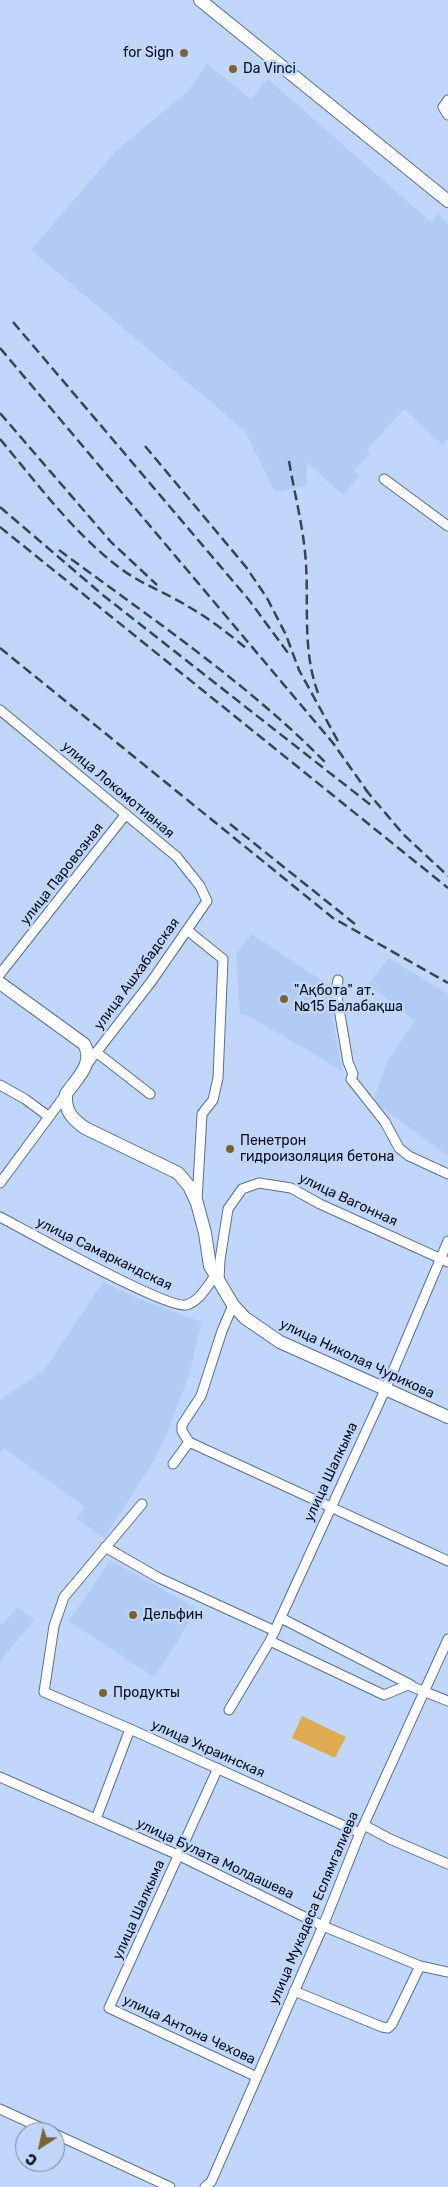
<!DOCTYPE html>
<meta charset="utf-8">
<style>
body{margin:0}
#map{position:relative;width:448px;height:2187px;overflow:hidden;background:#c0d7fb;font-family:Rubik,sans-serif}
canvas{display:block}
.north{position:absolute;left:15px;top:2122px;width:50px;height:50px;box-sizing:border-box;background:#c0d7fb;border:1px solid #7586a0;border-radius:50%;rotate:215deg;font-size:14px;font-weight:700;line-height:20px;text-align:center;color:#050c18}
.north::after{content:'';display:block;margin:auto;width:18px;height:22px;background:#7c6133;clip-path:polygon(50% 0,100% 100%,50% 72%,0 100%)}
</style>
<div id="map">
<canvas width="448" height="2187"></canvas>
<div class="north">С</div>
</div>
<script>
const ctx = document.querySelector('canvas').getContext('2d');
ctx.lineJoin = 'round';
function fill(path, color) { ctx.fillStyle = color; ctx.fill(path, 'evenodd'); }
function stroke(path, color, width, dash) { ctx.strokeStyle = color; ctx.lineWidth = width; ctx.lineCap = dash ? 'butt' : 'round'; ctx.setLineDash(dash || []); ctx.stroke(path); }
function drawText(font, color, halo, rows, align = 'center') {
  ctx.font = font + ' Rubik,sans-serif'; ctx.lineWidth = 5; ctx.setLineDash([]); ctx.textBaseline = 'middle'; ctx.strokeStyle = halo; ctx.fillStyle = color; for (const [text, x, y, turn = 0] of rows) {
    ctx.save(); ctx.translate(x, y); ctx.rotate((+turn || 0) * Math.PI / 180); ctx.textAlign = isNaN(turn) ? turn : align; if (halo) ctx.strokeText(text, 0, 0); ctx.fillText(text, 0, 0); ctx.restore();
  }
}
fill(new Path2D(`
 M 207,64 L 251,99 L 268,79 L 431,222 L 438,214 L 448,223 L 448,439 L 443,445 L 404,409 L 367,450 L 370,455 L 354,470 L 360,476 L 343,495 L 307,462 L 306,486 L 275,492 L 245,431 L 31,250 L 116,151 L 187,92 Z
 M 252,934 L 327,984 L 342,1071 L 249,1016 L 240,1014 L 236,954 Z
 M 389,958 L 448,994 L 448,1156 L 373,1101 L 387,1062 L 415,1021 L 368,984 Z
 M 103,1282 L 141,1300 L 202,1322 L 189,1375 L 168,1431 L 153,1462 L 104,1538 L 77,1519 L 85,1507 L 4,1448 L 0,1453 L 0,1400 L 44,1370 Z
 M 110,1560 L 196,1608 L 178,1641 L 154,1677 L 69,1621 Z
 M 17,1607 L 34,1620 L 0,1661 L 0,1623 L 3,1624 Z`), '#b1cbf5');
fill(new Path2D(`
 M 302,1716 L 346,1737 L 335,1758 L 292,1738 Z`), '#deab52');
const street = new Path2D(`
 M 448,100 L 443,107 L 448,115
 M 384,479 L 448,526
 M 0,710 L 177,857 L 200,886 L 207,901 L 151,982 L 88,1063
 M 187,930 L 223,959 L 218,1078 L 213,1100 L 202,1114 L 197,1201
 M 0,974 L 126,814
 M 338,980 L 336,991 L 348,1062 L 353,1074 L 351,1079 L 385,1122 L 399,1148 L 409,1156 L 448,1174
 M 96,1052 L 150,1094
 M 0,1085 L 25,1099 L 48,1116
 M 0,1183 L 66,1094
 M 0,1217 C 27,1231 166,1309 186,1305 C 199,1302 208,1285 215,1276
 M 219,1280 L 220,1260 L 228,1209 L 242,1189 L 259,1183 L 291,1188 L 320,1204 L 448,1262
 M 189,1442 L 448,1561
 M 173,1464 L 189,1442 L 182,1431 L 182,1425 L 201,1396 L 222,1331 L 233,1305
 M 142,1504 L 64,1597 L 54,1626 L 44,1692 L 130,1729 L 360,1833
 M 105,1547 L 159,1578 L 275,1631
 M 281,1618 L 411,1685
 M 270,1641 L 384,1695 L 408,1685 L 448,1701
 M 229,1710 L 270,1641 L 385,1390 L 448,1241
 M 218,1768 L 109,2008 L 257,2077
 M 0,1777 L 178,1855 L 323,1926 L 420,1966 L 448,1972
 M 96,1819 L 130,1729
 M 364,1825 L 390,1839 L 448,1864
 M 294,1991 L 382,2027 L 388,2028 L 392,2024 L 420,1966
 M 0,2109 L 50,2132
 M 55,2134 L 170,2187
 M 205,2187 L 211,2182 L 323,1926 L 360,1833 L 448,1639`);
const secondary = new Path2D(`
 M 200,0 L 448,201
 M 0,983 L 84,1044 C 95,1063 77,1078 66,1094 C 65,1111 71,1118 85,1128 L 178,1173 L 189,1186 L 197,1203 L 205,1233 L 210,1266 L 233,1305 L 245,1318 L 280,1342 L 448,1417`);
stroke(street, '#5b6f8f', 11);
stroke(secondary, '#5b6f8f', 14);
stroke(street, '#fff', 9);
stroke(secondary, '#fff', 12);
stroke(new Path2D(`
 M 13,322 L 249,600 L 288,653
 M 0,348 L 333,743 L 369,794
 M 0,413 L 111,542 L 157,585
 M 0,439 C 36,482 72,531 116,565 C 138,583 165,592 189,607 C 210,619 229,634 247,649
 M 145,446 L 246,567 L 267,598 L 286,635 L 299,670 L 339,743
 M 289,461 C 294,491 302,522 305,552 C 310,600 301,647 318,693
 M 0,507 L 104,596 L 372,806
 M 0,527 L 448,888
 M 59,550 C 149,617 245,681 325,762
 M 0,648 L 333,918 L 448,983
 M 365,789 L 403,834 L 448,876
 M 230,824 L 355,924`), '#384355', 2.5, [10, 5]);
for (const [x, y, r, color] of [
 [184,53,5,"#7c6133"],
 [233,69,5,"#7c6133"],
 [284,999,5,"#7c6133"],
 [230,1149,5,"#7c6133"],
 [133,1615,5,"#7c6133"],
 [103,1693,5,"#7c6133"]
]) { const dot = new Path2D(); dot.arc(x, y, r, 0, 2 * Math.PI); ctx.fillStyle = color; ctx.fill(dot); stroke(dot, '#c0d7fb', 2); }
drawText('14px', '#050c18', '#c0d7fb', [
 ["for Sign",174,53,"right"],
 ["Da Vinci",243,69],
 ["\"Ақбота\" ат.",294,991],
 ["№15 Балабақша",294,1007],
 ["Пенетрон",240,1141],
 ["гидроизоляция бетона",240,1157],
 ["Дельфин",143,1615],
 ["Продукты",113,1693]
], 'left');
drawText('14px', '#050c18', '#c0d7fb', [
 ["улица Локомотивная",118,790,40],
 ["улица Паровозная",62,874,-52],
 ["улица Ашхабадская",137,974,-54],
 ["улица Вагонная",348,1200,25],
 ["улица Самаркандская",104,1254,26],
 ["улица Николая Чурикова",357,1359,25],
 ["улица Шалкыма",331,1472,-65],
 ["улица Украинская",208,1749,24],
 ["улица Булата Молдашева",215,1859,25],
 ["улица Мукадеса Еслямгалиева",314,1908,-67],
 ["улица Шалкыма",139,1910,-66],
 ["улица Антона Чехова",189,2030,25]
]);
</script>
